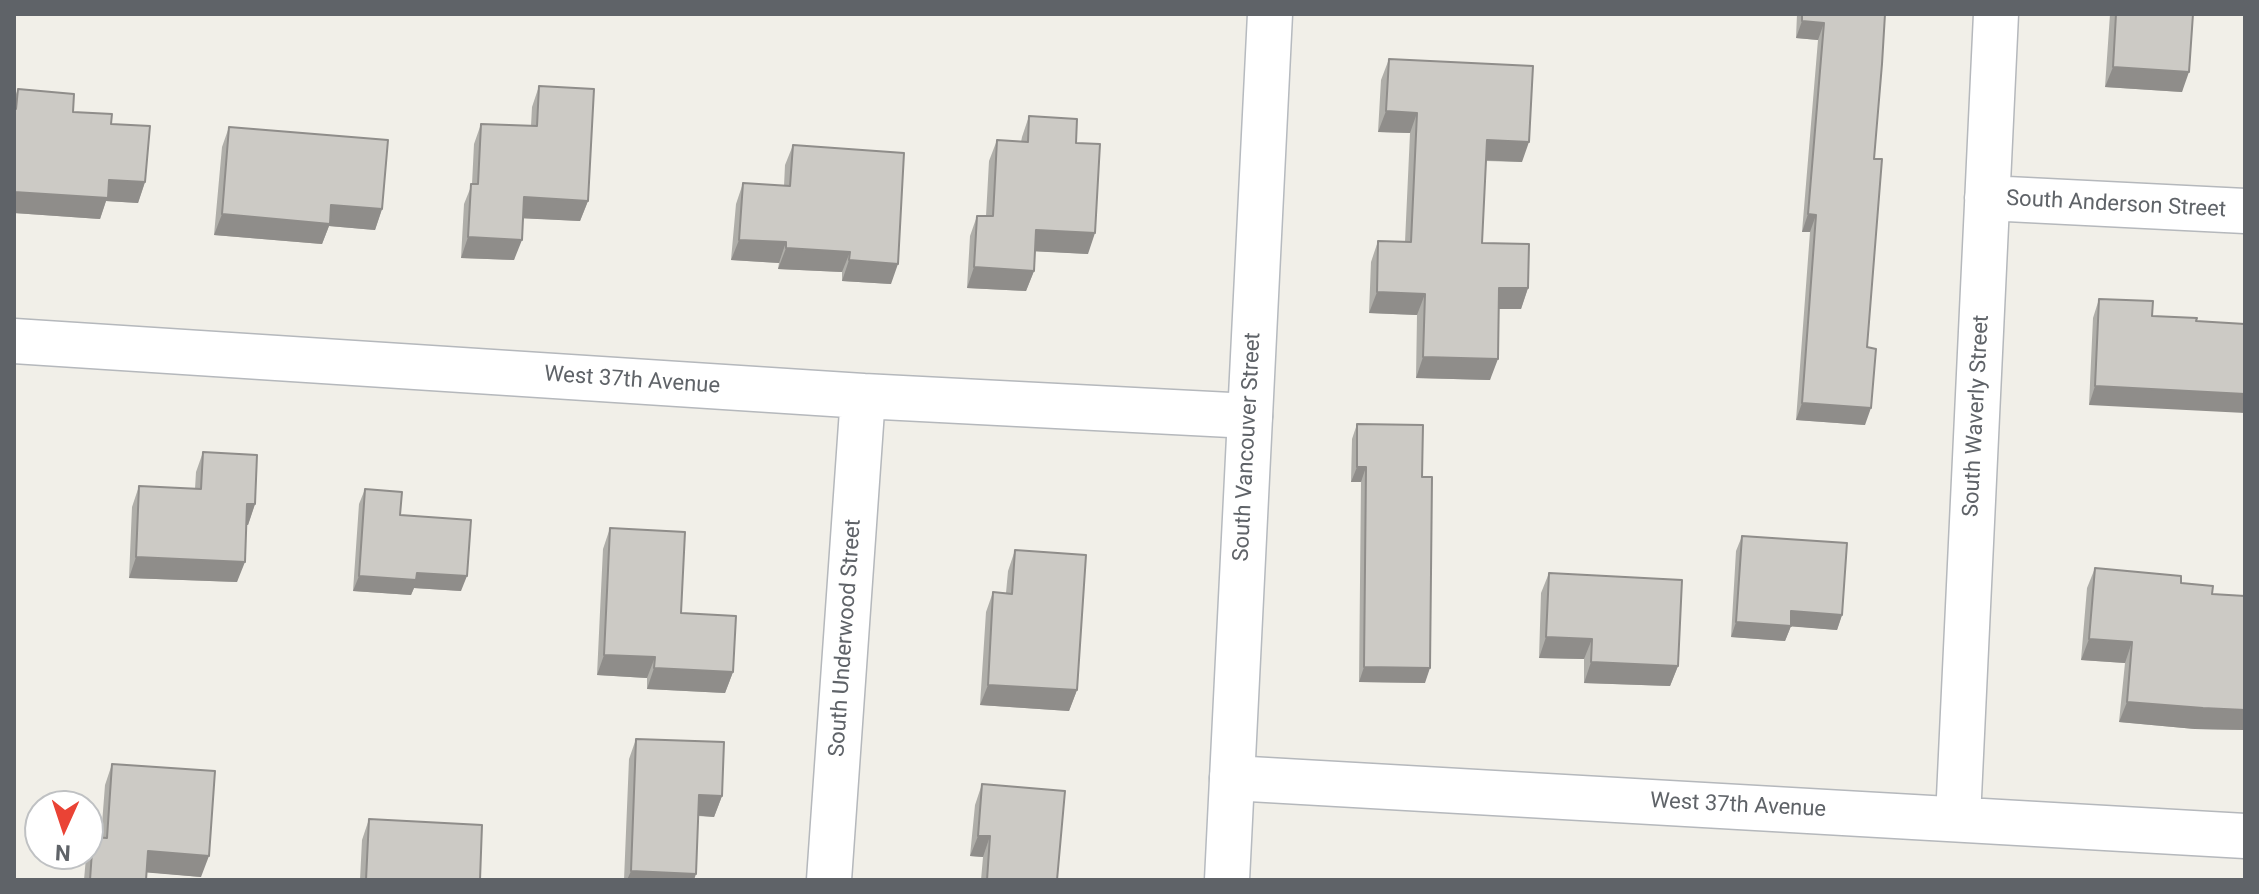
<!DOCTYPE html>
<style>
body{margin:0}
#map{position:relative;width:2259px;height:894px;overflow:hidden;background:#f1efe8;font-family:Roboto,sans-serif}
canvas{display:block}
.frame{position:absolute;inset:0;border:16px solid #5f6368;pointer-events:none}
.north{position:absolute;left:24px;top:790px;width:80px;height:80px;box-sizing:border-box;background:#fff;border:2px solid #bfc1c3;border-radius:50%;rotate:183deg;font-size:22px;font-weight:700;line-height:32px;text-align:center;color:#5f6368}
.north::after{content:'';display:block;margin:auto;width:28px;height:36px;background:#ea4335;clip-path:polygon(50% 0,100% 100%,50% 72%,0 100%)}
</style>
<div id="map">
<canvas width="2259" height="894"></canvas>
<div class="frame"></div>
<div class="north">N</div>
</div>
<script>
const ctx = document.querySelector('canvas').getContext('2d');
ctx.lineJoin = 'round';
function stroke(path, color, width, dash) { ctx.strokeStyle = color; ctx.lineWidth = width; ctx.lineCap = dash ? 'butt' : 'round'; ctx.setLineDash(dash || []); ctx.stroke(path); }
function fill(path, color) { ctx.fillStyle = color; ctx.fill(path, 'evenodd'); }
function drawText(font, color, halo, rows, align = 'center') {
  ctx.font = font + ' Roboto,sans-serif'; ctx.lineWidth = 6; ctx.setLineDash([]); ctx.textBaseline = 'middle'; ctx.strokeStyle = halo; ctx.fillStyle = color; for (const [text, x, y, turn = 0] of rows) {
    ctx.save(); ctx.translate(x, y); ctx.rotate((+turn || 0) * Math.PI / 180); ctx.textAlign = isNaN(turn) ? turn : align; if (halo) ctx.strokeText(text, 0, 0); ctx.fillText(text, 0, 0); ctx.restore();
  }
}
const street = new Path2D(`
 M 1987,198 L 2245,211
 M 14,341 L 863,396 L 1250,416
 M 1232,778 L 2245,836
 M 1958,818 L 1996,14
 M 829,880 L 863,396`);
const secondary = new Path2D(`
 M 1227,880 L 1270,14`);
stroke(street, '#b5b8bc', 47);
stroke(secondary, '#b6babf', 47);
stroke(street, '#fff', 44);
stroke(secondary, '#fff', 44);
fill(new Path2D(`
 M 1797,14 L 1885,14 L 1874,159 L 1865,425 L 1796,420 L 1810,232 L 1802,232 L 1818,40 L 1796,38 Z
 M 2110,14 L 2193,14 L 2182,92 L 2105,87 Z
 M 1389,59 L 1522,162 L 1486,161 L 1482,243 L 1528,288 L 1521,309 L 1499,309 L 1490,380 L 1416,378 L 1417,315 L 1369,313 L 1371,262 L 1378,241 L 1405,242 L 1410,133 L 1378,132 L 1381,80 Z
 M 539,86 L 588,201 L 580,221 L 523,218 L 514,260 L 461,258 L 464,204 L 472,184 L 474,144 L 481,124 L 531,126 L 532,107 Z
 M 18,89 L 73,112 L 111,124 L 145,182 L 138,203 L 106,201 L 100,219 L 14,213 L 14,99 Z
 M 1029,116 L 1076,143 L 1088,254 L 1035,251 L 1034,271 L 1026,291 L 967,288 L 970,236 L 977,216 L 986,216 L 989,161 L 997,140 L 1021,142 L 1022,137 Z
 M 229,127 L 382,209 L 375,230 L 329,226 L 322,244 L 214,235 L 222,147 Z
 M 793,145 L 891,284 L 842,281 L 842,272 L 778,269 L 779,263 L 731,260 L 736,204 L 743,183 L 784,186 L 785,165 Z
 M 2099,299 L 2152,316 L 2196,321 L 2089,405 L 2093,318 Z
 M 1357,424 L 1422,477 L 1425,683 L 1359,682 L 1361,482 L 1351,482 L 1352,439 Z
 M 203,452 L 255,504 L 248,525 L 246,525 L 237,582 L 129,578 L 132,507 L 139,486 L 195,489 L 196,472 Z
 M 365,489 L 400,515 L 461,591 L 414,588 L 411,595 L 353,591 L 359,504 Z
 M 610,528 L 681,613 L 733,672 L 725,693 L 647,689 L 647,678 L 597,675 L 603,549 Z
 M 1742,536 L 1842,615 L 1837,630 L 1791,626 L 1785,641 L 1731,637 L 1736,551 Z
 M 1015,550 L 1077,690 L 1069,711 L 980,705 L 986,612 L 993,592 L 1006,593 L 1008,571 Z
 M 2095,568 L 2181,583 L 2212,594 L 2245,596 L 2245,730 L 2195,729 L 2119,722 L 2125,663 L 2081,660 L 2087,588 Z
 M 1549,573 L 1678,666 L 1670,686 L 1584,683 L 1584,659 L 1539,658 L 1541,593 Z
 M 636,739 L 722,796 L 714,817 L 698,816 L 694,880 L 624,880 L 629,759 Z
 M 112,764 L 201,877 L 147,872 L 146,880 L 84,880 L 86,857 L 87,854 L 88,854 L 93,837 L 101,837 L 105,785 Z
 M 982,784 L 1057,880 L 981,880 L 983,857 L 970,856 L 975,805 Z
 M 369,819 L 480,880 L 360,880 L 362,840 Z`), '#afaea9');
fill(new Path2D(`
 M 1802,21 L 1824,23 L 1818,40 L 1796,38 Z
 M 2113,67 L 2189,72 L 2182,92 L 2105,87 Z
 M 1386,111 L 1417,113 L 1410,133 L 1378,132 Z
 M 1487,140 L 1529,142 L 1522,162 L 1480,160 Z
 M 109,180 L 145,182 L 138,203 L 106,201 L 100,219 L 14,213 L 14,192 Z
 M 524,197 L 588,201 L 580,221 L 516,218 Z
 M 331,205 L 382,209 L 375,230 L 329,226 L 322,244 L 214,235 L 222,214 Z
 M 1808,214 L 1816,215 L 1810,232 L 1802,232 Z
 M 1036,230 L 1095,233 L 1088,254 L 1028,251 Z
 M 468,237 L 522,240 L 514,260 L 461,258 Z
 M 739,240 L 786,242 L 779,263 L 731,260 Z
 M 786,248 L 850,252 L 842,272 L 778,269 Z
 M 849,260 L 898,264 L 891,284 L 842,281 Z
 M 974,267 L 1034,271 L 1026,291 L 967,288 Z
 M 1499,288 L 1528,288 L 1521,309 L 1492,309 Z
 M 1377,292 L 1425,294 L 1417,315 L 1369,313 Z
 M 1423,357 L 1498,359 L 1490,380 L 1416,378 Z
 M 2095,386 L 2245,394 L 2245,413 L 2089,405 Z
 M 1802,403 L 1871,408 L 1865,425 L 1796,420 Z
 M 1357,467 L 1366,467 L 1361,482 L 1351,482 Z
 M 247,504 L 255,504 L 248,525 L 240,524 Z
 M 136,557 L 245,562 L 237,582 L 129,578 Z
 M 417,573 L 467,576 L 461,591 L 414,588 L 411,595 L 353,591 L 359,576 Z
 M 1791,611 L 1842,615 L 1837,630 L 1786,626 Z
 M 1736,622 L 1791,626 L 1785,641 L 1731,637 Z
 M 1546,637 L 1592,639 L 1584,659 L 1539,658 Z
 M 2089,639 L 2132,642 L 2125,663 L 2081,660 Z
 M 604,655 L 655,657 L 647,678 L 597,675 Z
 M 1591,662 L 1678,666 L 1670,686 L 1584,683 Z
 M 1364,667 L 1430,668 L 1425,683 L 1359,682 Z
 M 654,668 L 733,672 L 725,693 L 647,689 Z
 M 988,685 L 1077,690 L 1069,711 L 980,705 Z
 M 2127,702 L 2245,710 L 2245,730 L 2195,729 L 2119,722 Z
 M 699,795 L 722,796 L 714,817 L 692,815 Z
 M 978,836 L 990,836 L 983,857 L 970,856 Z
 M 148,851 L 209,856 L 201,877 L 141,872 Z
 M 631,871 L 696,874 L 694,880 L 627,880 Z`), '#8f8d8a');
const building = new Path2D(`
 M 1802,14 L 1885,14 L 1882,64 L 1874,159 L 1882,159 L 1867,347 L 1876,349 L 1871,408 L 1802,403 L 1816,215 L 1808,214 L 1824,23 L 1802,21 Z
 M 2116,14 L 2193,14 L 2189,72 L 2113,67 Z
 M 1389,59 L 1533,66 L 1529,142 L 1487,140 L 1482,243 L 1529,244 L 1528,288 L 1499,288 L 1498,359 L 1423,357 L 1425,294 L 1377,292 L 1378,241 L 1411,242 L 1417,113 L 1386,111 Z
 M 539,86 L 594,89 L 588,201 L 524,197 L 522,240 L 468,237 L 471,184 L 478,184 L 481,124 L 537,126 Z
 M 18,89 L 74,94 L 73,112 L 112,114 L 111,124 L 150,126 L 145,182 L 109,180 L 108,198 L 14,192 L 14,109 L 16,109 Z
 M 1029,116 L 1077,119 L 1076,143 L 1100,144 L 1095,233 L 1036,230 L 1034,271 L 974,267 L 977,216 L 993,216 L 997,140 L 1028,142 Z
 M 229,127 L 388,140 L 382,209 L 331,205 L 330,224 L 222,214 Z
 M 793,145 L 904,153 L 898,264 L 849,260 L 850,252 L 786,248 L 786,242 L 739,240 L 743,183 L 790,186 Z
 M 2099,299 L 2153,301 L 2152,316 L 2197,318 L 2196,321 L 2245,324 L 2245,394 L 2095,386 Z
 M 1357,424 L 1423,425 L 1422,477 L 1432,477 L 1430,668 L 1364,667 L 1366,467 L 1357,467 Z
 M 203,452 L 257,455 L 255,504 L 247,504 L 245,562 L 136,557 L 139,486 L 201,489 Z
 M 365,489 L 402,492 L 400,515 L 471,520 L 467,576 L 417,573 L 416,580 L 359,576 Z
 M 610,528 L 685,532 L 681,613 L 736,616 L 733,672 L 654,668 L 655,657 L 604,655 Z
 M 1742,536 L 1847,543 L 1842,615 L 1791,611 L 1791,626 L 1736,622 Z
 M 1015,550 L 1086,555 L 1077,690 L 988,685 L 993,592 L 1012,594 Z
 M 2095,568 L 2181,576 L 2181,583 L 2213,586 L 2212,594 L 2245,596 L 2245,710 L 2203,708 L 2127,702 L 2132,642 L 2089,639 Z
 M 1549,573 L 1682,580 L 1678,666 L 1591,662 L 1592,639 L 1546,637 Z
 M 636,739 L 724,742 L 722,796 L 699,795 L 696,874 L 631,871 Z
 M 112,764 L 215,771 L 209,856 L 148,851 L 146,880 L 90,880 L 93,837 L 107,838 Z
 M 982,784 L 1065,791 L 1057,880 L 987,880 L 990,836 L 978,836 Z
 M 369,819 L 482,825 L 480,880 L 366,880 Z`);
fill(building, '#cccac5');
stroke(building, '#8f8d8a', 2);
drawText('22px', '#5f6368', '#fff', [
 ["South Anderson Street",2116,205,3],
 ["West 37th Avenue",632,381,4],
 ["South Waverly Street",1977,416,-87],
 ["South Vancouver Street",1248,447,-87],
 ["South Underwood Street",846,638,-86],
 ["West 37th Avenue",1738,806,3]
]);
</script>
